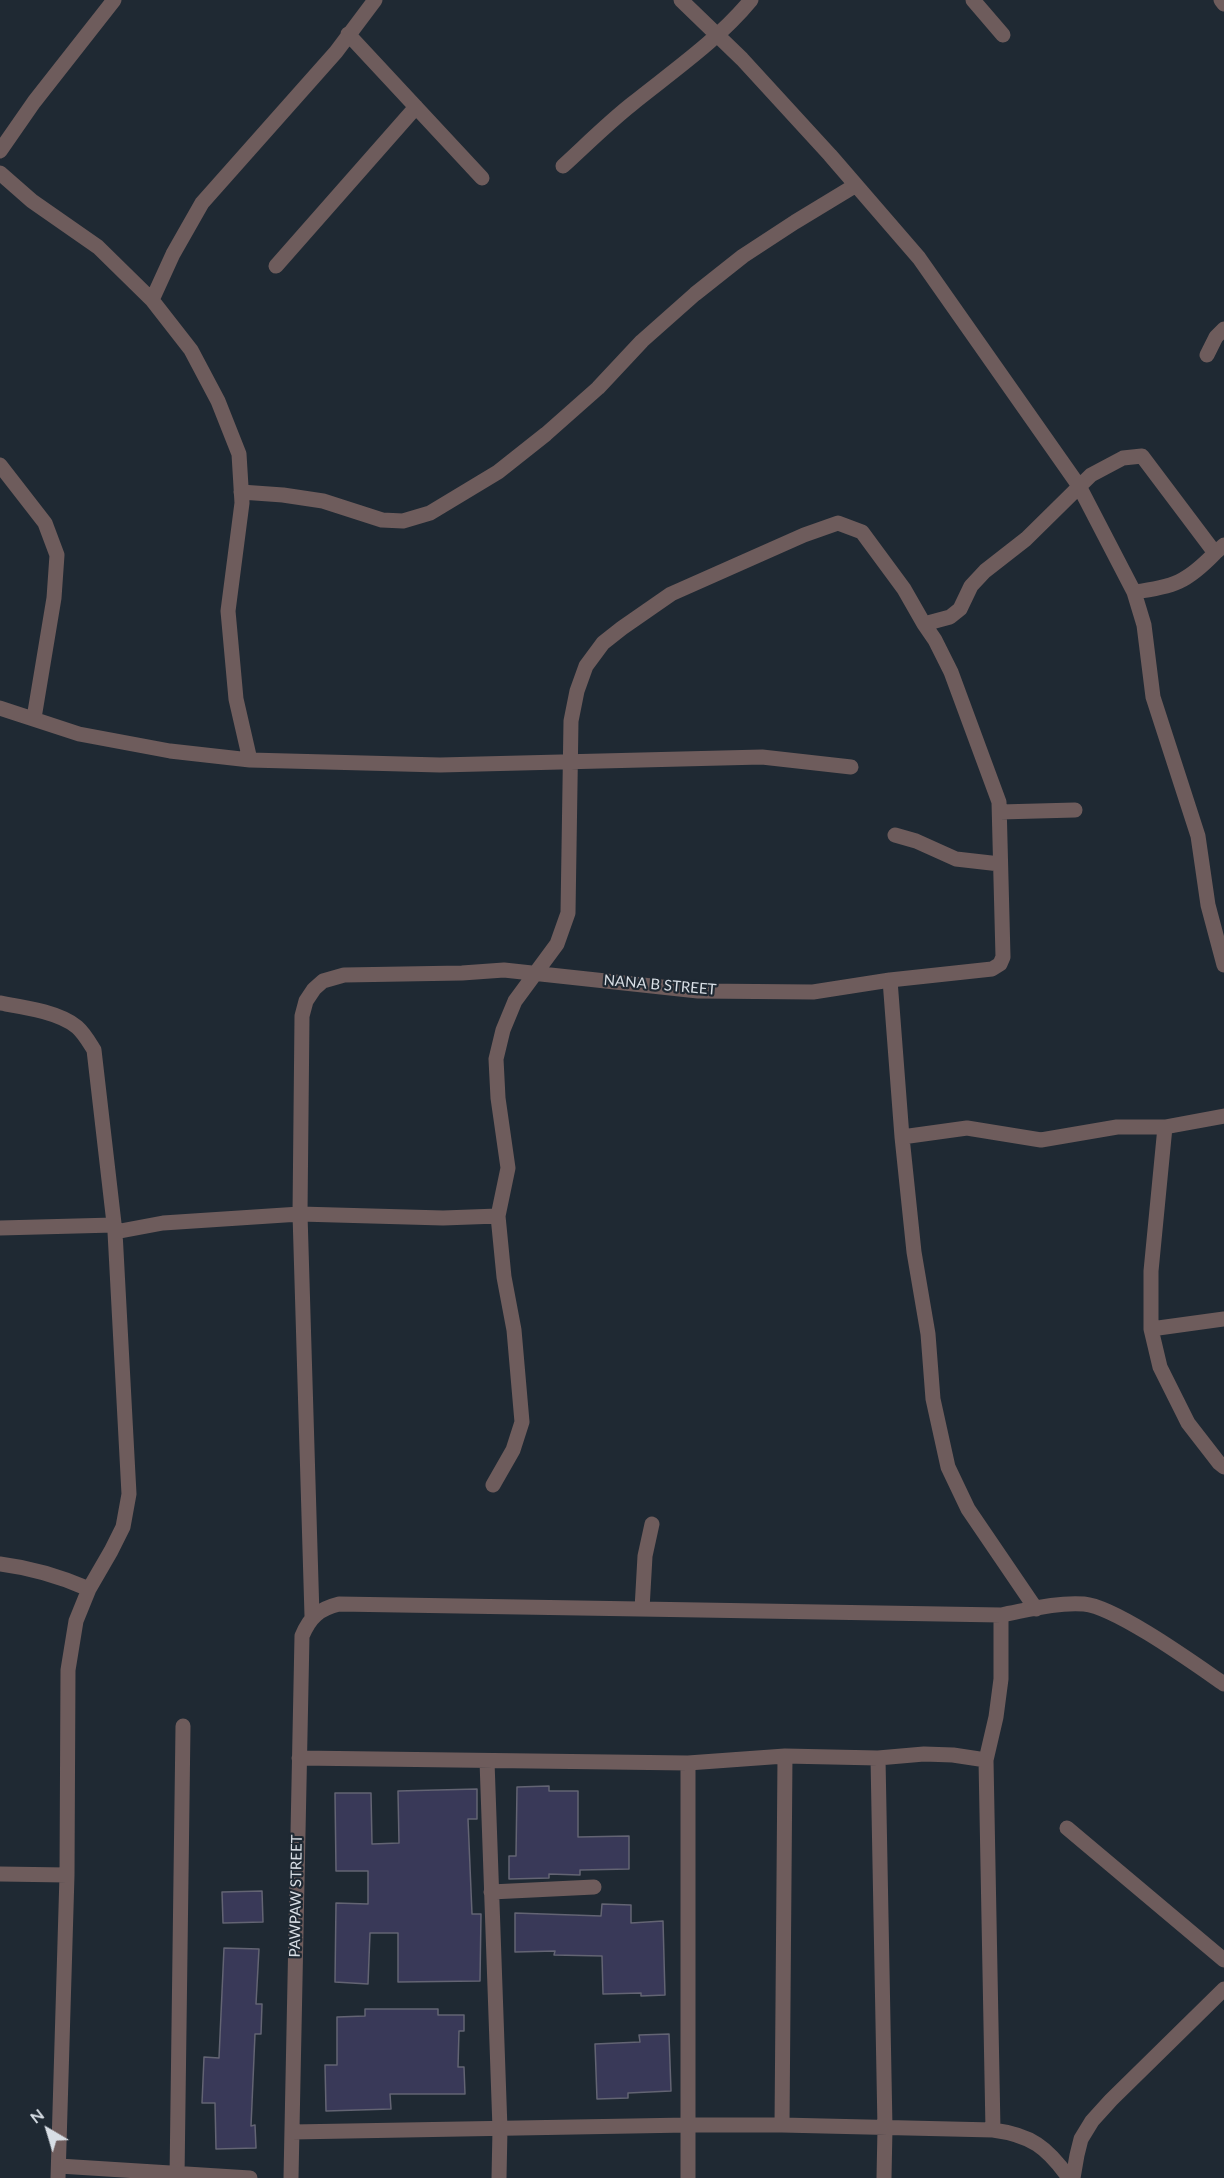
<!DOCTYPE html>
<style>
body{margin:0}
#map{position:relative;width:1224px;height:2178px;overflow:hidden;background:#1f2933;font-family:Lato,sans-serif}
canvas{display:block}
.north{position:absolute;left:18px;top:2100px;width:60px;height:60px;-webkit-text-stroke:4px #1f2933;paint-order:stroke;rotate:322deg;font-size:16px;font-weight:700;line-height:24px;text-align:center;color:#d8dee5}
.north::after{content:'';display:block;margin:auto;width:21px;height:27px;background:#d8dee5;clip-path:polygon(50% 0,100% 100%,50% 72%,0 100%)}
</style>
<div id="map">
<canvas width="1224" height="2178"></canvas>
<div class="north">N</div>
</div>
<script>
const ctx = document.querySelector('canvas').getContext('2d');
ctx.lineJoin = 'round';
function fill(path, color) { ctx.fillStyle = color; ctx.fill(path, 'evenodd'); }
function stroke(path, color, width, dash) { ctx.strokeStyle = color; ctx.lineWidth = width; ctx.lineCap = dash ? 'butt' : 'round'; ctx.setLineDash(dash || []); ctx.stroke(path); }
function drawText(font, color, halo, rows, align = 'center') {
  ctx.font = font + ' Lato,sans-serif'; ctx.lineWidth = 4.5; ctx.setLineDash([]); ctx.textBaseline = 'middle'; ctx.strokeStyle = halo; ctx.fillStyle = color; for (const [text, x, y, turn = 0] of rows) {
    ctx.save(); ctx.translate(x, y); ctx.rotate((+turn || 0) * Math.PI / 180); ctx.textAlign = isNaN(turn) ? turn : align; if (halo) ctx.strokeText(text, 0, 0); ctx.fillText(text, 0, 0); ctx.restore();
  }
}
const building = new Path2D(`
 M 549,1786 L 549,1791 L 578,1791 L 578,1837 L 629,1836 L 629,1869 L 580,1870 L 580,1875 L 549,1874 L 549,1878 L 509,1879 L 509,1856 L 516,1856 L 517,1787 Z
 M 477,1789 L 477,1819 L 468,1819 L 472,1914 L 481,1914 L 480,1981 L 398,1982 L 398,1933 L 370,1933 L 368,1984 L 335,1982 L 336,1903 L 368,1904 L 368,1871 L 336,1871 L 335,1793 L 371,1793 L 372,1844 L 399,1843 L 398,1791 Z
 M 262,1891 L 263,1922 L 223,1923 L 222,1892 Z
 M 602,1904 L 631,1905 L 631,1923 L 663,1921 L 665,1995 L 641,1996 L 641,1993 L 603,1994 L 602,1956 L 554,1955 L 555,1951 L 515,1952 L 515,1913 L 601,1916 Z
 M 224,1948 L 259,1949 L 256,2004 L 262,2004 L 261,2034 L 255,2034 L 251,2126 L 255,2125 L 256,2148 L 216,2149 L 215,2103 L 202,2103 L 204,2057 L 219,2058 Z
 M 365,2009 L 438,2009 L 438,2015 L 464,2015 L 464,2031 L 459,2031 L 458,2067 L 464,2067 L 465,2094 L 390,2094 L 391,2109 L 326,2111 L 325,2065 L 337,2065 L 337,2017 L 365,2016 Z
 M 669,2034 L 671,2091 L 628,2093 L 628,2098 L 597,2099 L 595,2044 L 640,2042 L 639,2035 Z`);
fill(building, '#393958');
stroke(building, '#636473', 1.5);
stroke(new Path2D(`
 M 681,0 L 742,59 L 830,155 L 919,258 L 1079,486 L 1134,592 L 1144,625 L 1153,697 L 1198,836 L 1208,905 L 1224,965
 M 973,0 L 1003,35
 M 1221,0 L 1224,4
 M 348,34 L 482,178
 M 0,151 L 34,102 L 114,0
 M 563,166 C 586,145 608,123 632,104 C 673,71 718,40 751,0
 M 0,173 L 32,201 L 98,247 L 152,300 L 191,350 L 218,401 L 239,454 L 242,503 L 228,611 L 236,699 L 250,760
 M 276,266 L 416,107
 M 152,300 L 173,254 L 202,203 L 336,52 L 375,0
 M 1207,355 L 1216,337 L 1224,329
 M 0,465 L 45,523 L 57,555 L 54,598 L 34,718
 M 241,492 L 283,495 L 323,501 L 382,520 L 403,521 L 430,513 L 498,472 L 546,434 L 598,388 L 642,341 L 695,294 L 743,256 L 795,222 L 856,185
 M 1134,592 C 1174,587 1187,582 1215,553
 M 0,708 L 79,734 L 170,751 L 250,760 L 440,765 L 762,757 L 851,767
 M 1000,812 L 1075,810
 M 895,835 L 916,841 L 956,859 L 1000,864
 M 890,980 L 902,1137 L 914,1252 L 928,1334 L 933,1399 L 948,1467 L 968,1509 L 1036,1609
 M 0,1003 C 23,1007 59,1012 77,1027 C 84,1033 89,1042 94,1050 L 115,1232 L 129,1494 L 123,1527 L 111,1551 L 89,1589 L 76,1621 L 68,1670 L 67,1875 L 58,2178
 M 1165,1127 L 1151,1271 L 1151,1329 L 1160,1367 L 1188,1423 L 1219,1463 L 1224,1467
 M 902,1137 L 967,1128 L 1041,1140 L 1117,1127 L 1165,1127 L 1224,1116
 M 0,1228 L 114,1225
 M 115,1232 L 163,1223 L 300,1214 L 443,1218 L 498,1216
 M 1151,1329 L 1224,1319
 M 493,1485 L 513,1450 L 522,1422 L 514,1330 L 504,1277 L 498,1216 L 508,1168 L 498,1098 L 496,1059 L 503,1030 L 515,1001 L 557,944 L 568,913 L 571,721 L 577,691 L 586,666 L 603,643 L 622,628 L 671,594 L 804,535 L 838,523 L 862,532 L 904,589 L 924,624 L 950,617 L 960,609 L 971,586 L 985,571 L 1026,539 L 1091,475 L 1123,458 L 1142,456 L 1215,553 L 1224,545
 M 0,1564 C 32,1568 59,1576 89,1589
 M 642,1609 L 645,1556 L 652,1524
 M 312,1616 L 300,1214 L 302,1016 L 306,1001 L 314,989 L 323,981 L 344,975 L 462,973 L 504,970 L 698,991 L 813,992 L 890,980 L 992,969 L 1000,964 L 1003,957 L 999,802 L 951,672 L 935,640 L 924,624
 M 299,1758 L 688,1763 L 785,1756 L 878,1758 L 924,1754 L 953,1755 L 986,1760
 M 878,1758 L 885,2128 L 884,2178
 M 487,1761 L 500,2129 L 499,2178
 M 688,1763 L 688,2178
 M 1067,1828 L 1224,1960
 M 0,1874 L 67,1875
 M 491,1892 L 594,1887
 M 782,2125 L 785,1756
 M 993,2130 L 986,1760 L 996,1717 L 1001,1679 L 1001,1615
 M 292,2132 L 688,2125 L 782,2125 L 993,2130 C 1031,2135 1047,2147 1069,2178
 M 59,2166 L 250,2178
 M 177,2178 L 183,1726
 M 291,2178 L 302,1636 C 310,1617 319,1609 339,1604 L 1001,1615 C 1028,1610 1056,1602 1084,1604 C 1116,1607 1195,1664 1224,1684
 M 1073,2178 L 1077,2155 L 1081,2139 L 1092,2121 L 1111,2100 L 1224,1989`), '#6e5c5c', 15);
drawText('15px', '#d8dee5', '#1f2933', [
 ["NANA B STREET",660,985,5],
 ["PAWPAW STREET",296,1896,-89]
]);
</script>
